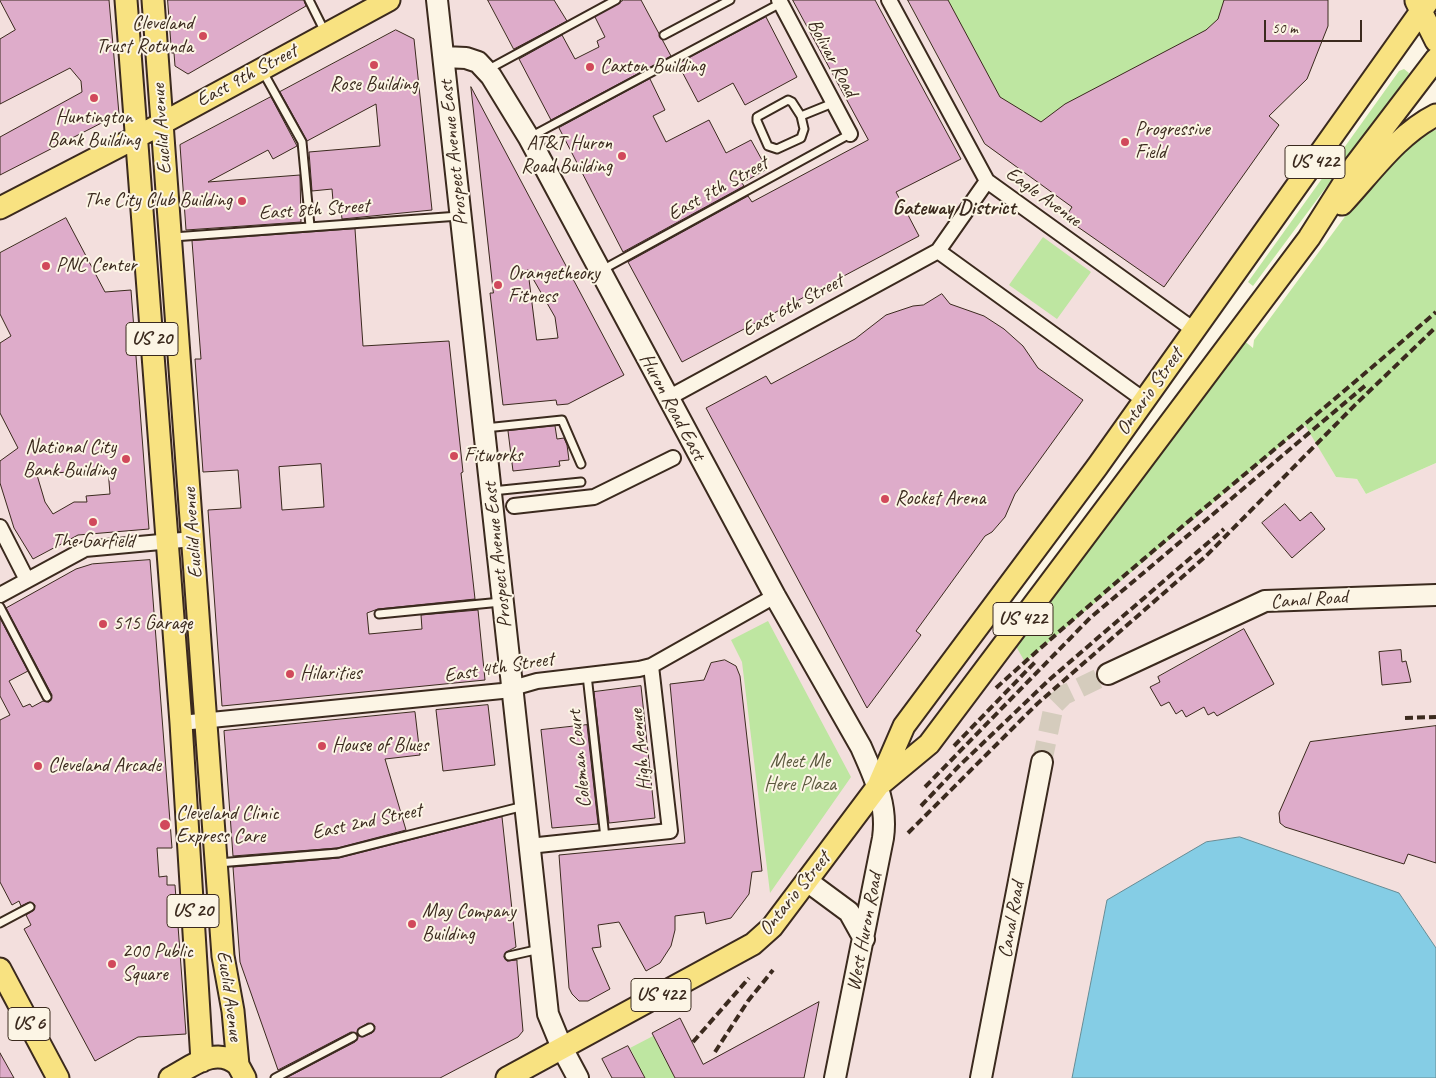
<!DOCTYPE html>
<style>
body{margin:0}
#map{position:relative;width:1436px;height:1078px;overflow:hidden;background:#fcf5e5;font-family:Caveat,sans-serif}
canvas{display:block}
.scale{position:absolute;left:1264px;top:20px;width:98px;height:22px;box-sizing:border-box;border:2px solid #3b2a1e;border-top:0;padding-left:6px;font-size:15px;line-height:18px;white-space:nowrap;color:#3b2a1e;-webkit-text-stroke:4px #fcf5e5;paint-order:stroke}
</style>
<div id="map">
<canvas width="1436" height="1078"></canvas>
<div class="scale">50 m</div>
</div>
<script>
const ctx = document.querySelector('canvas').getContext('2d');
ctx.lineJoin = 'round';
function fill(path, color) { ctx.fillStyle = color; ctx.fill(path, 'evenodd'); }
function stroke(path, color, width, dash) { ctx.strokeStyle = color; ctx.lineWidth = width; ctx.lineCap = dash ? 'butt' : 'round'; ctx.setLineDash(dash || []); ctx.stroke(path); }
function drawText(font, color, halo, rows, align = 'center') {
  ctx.font = font + ' Caveat,sans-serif'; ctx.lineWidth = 4; ctx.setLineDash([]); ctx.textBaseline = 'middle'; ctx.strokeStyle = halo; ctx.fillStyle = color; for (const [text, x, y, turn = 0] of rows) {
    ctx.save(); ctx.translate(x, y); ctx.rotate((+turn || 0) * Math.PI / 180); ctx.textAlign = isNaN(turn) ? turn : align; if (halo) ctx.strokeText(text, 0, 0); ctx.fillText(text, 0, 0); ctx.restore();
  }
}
fill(new Path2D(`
 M 0,0 L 1429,0 L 987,613 L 1010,636 L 1026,661 L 1306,425 L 1336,477 L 1357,479 L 1366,494 L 1436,463 L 1436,948 L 1399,893 L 1107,900 L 1072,1078 L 0,1078 Z`), '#f3dfdd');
fill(new Path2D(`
 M 908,0 L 1328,0 L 1328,26 L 1307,79 L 1269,116 L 1279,125 L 1164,287 L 1065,218 L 1072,206 L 985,144 Z
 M 1404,69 L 1409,73 L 1407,78 L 1253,286 L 1248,282 L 1399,71 Z
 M 1436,130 L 1436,463 L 1366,494 L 1357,479 L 1336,477 L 1305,425 L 1025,662 L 1010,636 L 1237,335 L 1253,348 L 1254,340 L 1352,207 L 1416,139 L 1427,132 Z
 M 1043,237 L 1091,272 L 1057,319 L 1009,285 Z
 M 768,621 L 851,777 L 770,893 L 742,662 L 731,640 Z
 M 653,1036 L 675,1078 L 645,1078 L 630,1048 Z`), '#bee6a1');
const water = new Path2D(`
 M 1240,837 L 1399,893 L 1436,948 L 1436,1078 L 1072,1078 L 1107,900 L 1206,842 Z`);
fill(water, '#85cde5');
stroke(water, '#678c95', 1);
const building = new Path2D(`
 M 0,0 L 109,0 L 119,114 L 0,175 L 0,137 L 82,92 L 81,81 L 70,68 L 0,104 L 0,39 L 15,30 Z
 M 168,0 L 304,0 L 306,6 L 188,74 L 175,66 L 174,53 L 172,53 Z
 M 488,0 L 554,0 L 567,21 L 514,49 Z
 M 624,0 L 641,0 L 671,56 L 551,120 L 519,59 L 562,35 L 575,59 L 599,47 L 597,41 L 605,37 L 595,17 Z
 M 793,0 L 875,0 L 961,159 L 896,192 L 919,236 L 682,362 L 628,262 L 748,196 L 752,202 L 868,140 Z
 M 908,0 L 948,0 L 1000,97 L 1041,122 L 1065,104 L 1206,30 L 1218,19 L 1224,0 L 1328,0 L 1328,26 L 1307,79 L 1269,116 L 1279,125 L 1164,287 L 1065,218 L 1072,207 L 985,144 Z
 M 766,17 L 797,77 L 745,105 L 733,83 L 698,102 L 678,64 Z
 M 396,30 L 414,39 L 432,210 L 342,219 L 340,201 L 333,201 L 332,189 L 312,191 L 309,152 L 380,146 L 376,104 L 307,141 L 280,92 Z
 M 650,79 L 665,110 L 653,116 L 666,142 L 709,120 L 726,153 L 751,140 L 767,169 L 742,183 L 744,186 L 623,252 L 559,128 Z
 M 471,87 L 624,375 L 568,404 L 557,405 L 556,400 L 503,405 L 490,293 L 493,293 ZM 528,270 L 555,317 L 558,338 L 537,340 Z
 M 271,97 L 297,146 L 273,159 L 268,150 L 208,182 L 300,175 L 301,222 L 186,230 L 180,145 Z
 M 66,218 L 105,292 L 131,290 L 149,529 L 78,535 L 33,559 L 14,528 L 0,483 L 0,461 L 18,448 L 0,413 L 0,343 L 11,336 L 0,314 L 0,253 ZM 108,469 L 110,494 L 86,496 L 87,502 L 74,502 L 53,514 L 45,502 L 37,475 Z
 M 355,229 L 363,346 L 449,341 L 463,472 L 461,473 L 475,599 L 378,609 L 367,613 L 369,634 L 422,629 L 421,615 L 478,610 L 485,680 L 222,706 L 208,510 L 241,508 L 238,470 L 203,472 L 195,359 L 201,359 L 192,241 ZM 321,464 L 324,507 L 282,510 L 279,467 Z
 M 942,294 L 950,304 L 984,316 L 1004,329 L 1023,346 L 1038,368 L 1083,400 L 1015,494 L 1005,517 L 992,532 L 985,536 L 916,631 L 921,635 L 867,708 L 706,408 L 766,376 L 771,384 L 855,339 L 886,315 L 913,306 L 923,305 Z
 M 555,426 L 557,439 L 564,438 L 567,445 L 569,460 L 559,461 L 560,466 L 513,471 L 508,431 Z
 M 1285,504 L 1300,521 L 1311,512 L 1325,529 L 1292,558 L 1262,523 Z
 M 150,560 L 172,848 L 157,848 L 159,877 L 167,876 L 167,885 L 175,885 L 186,1034 L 138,1037 L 95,1061 L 24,929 L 31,925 L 26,915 L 34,910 L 35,905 L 30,902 L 21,906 L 19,901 L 12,905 L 0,882 L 0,720 L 10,715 L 0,696 L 0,618 L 28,671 L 9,681 L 23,707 L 30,704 L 32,707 L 43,701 L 49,702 L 52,695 L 6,608 L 76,569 L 92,564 Z
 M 1244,629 L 1274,684 L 1217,716 L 1214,712 L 1208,715 L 1204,707 L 1186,717 L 1182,710 L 1176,714 L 1169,702 L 1161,706 L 1150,687 L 1160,682 L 1158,677 Z
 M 1401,650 L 1402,662 L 1406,661 L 1411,682 L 1382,685 L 1379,652 Z
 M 725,660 L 736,666 L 740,676 L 762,871 L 752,872 L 749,894 L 731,918 L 706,924 L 704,912 L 675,916 L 675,930 L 671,946 L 660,963 L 646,971 L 619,922 L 598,925 L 601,947 L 592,948 L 610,989 L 588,1001 L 579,1001 L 572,994 L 569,988 L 559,855 L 685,843 L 670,684 L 704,680 L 711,663 Z
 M 641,686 L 655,818 L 609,823 L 594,692 Z
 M 488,705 L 495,765 L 443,771 L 436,710 Z
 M 415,712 L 420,755 L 385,759 L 406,830 L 337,848 L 233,856 L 224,731 Z
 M 587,725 L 598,824 L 552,828 L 541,730 Z
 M 1436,726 L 1436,863 L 1408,854 L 1404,864 L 1285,827 L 1280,823 L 1279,813 L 1310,742 Z
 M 502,817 L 516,947 L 506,952 L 504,957 L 507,961 L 517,960 L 517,963 L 523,1031 L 518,1037 L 440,1078 L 286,1078 L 355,1042 L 358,1035 L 362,1037 L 372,1033 L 375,1026 L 368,1023 L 358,1029 L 357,1034 L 351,1032 L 278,1070 L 240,962 L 233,867 L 339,858 Z
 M 819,1002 L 804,1078 L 675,1078 L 652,1033 L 680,1018 L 703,1064 Z
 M 628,1046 L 645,1078 L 612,1078 L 602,1059 Z
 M 0,1053 L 14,1078 L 0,1078 Z`);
fill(building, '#deacca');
stroke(building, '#3b2a1e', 1);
stroke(new Path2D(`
 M 1042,762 L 1054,705 L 1064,695 L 1108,674`), '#d5ccbd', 20, [20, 10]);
const lane = new Path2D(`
 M 309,0 L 325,32
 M 664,35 L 730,0
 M 487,70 L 616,0
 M 263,72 L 302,142 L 310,226
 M 801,116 L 792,102 L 788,100 L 757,117 L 757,121 L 768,146 L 777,149 L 801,138 L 804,129 L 801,116 L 833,103
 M 530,137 L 781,3
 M 173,237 L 459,216
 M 602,270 L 850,134
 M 485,428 L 562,420 L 581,464
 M 492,491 L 581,482
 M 0,607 L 47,697
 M 379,614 L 501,602
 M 587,675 L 605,838
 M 218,863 L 338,853 L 524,806
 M 0,923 L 30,907
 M 509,956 L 540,949
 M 362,1032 L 370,1028
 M 275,1078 L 353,1037`);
const street = new Path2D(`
 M 779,0 L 850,134
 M 889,0 L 987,181 L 1194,330
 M 938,251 L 1144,400
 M 668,398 L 938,251 L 987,181
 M 514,506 L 594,497 L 673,458
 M 0,527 L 27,580
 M 0,595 L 85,549 L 193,539
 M 181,723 L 502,691 L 537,681 L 639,669 L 651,666 L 775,596
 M 529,846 L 670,831 L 651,666`);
const secondary = new Path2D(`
 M 437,0 L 548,1014 L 562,1048 L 578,1078
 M 444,57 L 466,58 L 478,62 L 491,76 L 529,138 L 775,596 L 861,747 C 874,777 888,804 883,838 L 835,1078
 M 1108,674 L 1265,601 L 1436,595
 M 807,881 L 849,912 L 864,939
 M 981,1078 L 1042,762`);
const primary = new Path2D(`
 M 126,0 L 181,723 L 202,1061
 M 153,0 L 223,956 L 233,1011 L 238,1065 L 245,1078
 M 1416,1 L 1436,41
 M 1342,204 C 1371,173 1398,134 1436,115
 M 0,208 L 137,137 L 389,0
 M 882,783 L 929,744 L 1309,238 L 1356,164 L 1436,59
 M 0,969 L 58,1078
 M 170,1078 C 191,1067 216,1045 238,1065
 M 507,1078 L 753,944 L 772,927 L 878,786 L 904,726 L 1097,467 L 1429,0`);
stroke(lane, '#3b2a1e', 11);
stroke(street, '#3b2a1e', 18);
stroke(secondary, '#3b2a1e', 24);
stroke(primary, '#3b2a1e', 25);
stroke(lane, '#fcf5e5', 7);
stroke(street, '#fcf5e5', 14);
stroke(secondary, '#fcf5e5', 20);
stroke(primary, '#f8e281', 21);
stroke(new Path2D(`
 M 996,688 C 1139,558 1291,439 1436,312
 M 1405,718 L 1436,717
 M 954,746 L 1037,660
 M 925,787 L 1090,618 L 1366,385
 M 921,806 L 959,766 L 1049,680 L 1224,529
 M 908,833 L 1037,704 L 1205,557 L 1357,403 L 1436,327
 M 693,1042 L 749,978
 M 715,1052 L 748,1001 L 773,970`), '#3b2a1e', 4, [8, 4]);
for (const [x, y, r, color] of [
 [203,36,5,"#d1495b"],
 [374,65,5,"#d1495b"],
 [590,67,5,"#d1495b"],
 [94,98,5,"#d1495b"],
 [1125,142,5,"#d1495b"],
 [622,156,5,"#d1495b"],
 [242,201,5,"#d1495b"],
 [46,266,5,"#d1495b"],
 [498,285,5,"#d1495b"],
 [454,456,5,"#d1495b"],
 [126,459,5,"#d1495b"],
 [885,499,5,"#d1495b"],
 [93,522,5,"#d1495b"],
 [103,624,5,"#d1495b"],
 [290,674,5,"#d1495b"],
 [322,746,5,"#d1495b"],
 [38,766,5,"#d1495b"],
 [165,825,6,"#d1495b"],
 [412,924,5,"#d1495b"],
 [112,964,5,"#d1495b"]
]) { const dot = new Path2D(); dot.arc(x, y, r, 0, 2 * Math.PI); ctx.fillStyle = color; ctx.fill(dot); stroke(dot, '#fcf5e5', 2); }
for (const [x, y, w] of [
 [1315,162,60],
 [152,339,52],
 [1023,619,60],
 [193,911,52],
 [661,995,60],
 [29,1024,42]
]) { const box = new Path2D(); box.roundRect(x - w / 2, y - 16.5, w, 33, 4); ctx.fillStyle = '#fcf5e5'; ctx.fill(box); stroke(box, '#3b2a1e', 1); }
drawText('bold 19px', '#3b2a1e', null, [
 ["US 422",1315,162],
 ["US 20",152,339],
 ["US 422",1023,619],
 ["US 20",193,911],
 ["US 422",661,995],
 ["US 6",29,1024]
]);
drawText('20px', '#3b2a1e', '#fcf5e5', [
 ["Cleveland",193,24,"right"],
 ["Trust Rotunda",193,47,"right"],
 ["Caxton Building",600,67],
 ["Rose Building",374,85,"center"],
 ["Huntington",94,118,"center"],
 ["Bank Building",94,141,"center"],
 ["Progressive",1135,130],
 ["Field",1135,153],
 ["AT&T Huron",612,144,"right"],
 ["Road Building",612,167,"right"],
 ["The City Club Building",232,201,"right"],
 ["PNC Center",56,266],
 ["Orangetheory",508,274],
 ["Fitness",508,297],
 ["National City",116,448,"right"],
 ["Bank Building",116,471,"right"],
 ["Fitworks",464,456],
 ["Rocket Arena",895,499],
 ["The Garfield",93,542,"center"],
 ["515 Garage",113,624],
 ["Hilarities",300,674],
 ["House of Blues",332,746],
 ["Cleveland Arcade",48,766],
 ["Cleveland Clinic",176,814],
 ["Express Care",176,837],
 ["May Company",422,912],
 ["Building",422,935],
 ["200 Public",122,952],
 ["Square",122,975]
], 'left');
drawText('20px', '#3b2a1e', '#fcf5e5', [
 ["Bolivar Road",832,58,62],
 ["East 9th Street",247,76,-28],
 ["Euclid Avenue",162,129,-94],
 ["Prospect Avenue East",454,153,-96],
 ["East 7th Street",718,189,-29],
 ["Eagle Avenue",1043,197,36],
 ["East 8th Street",314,210,-4],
 ["East 6th Street",793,306,-28],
 ["Ontario Street",1150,392,-55],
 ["Huron Road East",672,407,62],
 ["Euclid Avenue",193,533,-94],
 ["Prospect Avenue East",498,555,-96],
 ["Canal Road",1309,600,-4],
 ["East 4th Street",499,668,-9],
 ["High Avenue",641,750,-96],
 ["Coleman Court",580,759,-96],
 ["East 2nd Street",367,822,-12],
 ["Ontario Street",795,894,-51],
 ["Canal Road",1012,920,-80],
 ["West Huron Road",865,932,-79],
 ["Euclid Avenue",229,996,82]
]);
drawText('20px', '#5c593f', '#fcf5e5', [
 ["Meet Me",800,762],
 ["Here Plaza",800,785]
]);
drawText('bold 21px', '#3b2a1e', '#fcf5e5', [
 ["Gateway District",954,208]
]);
</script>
